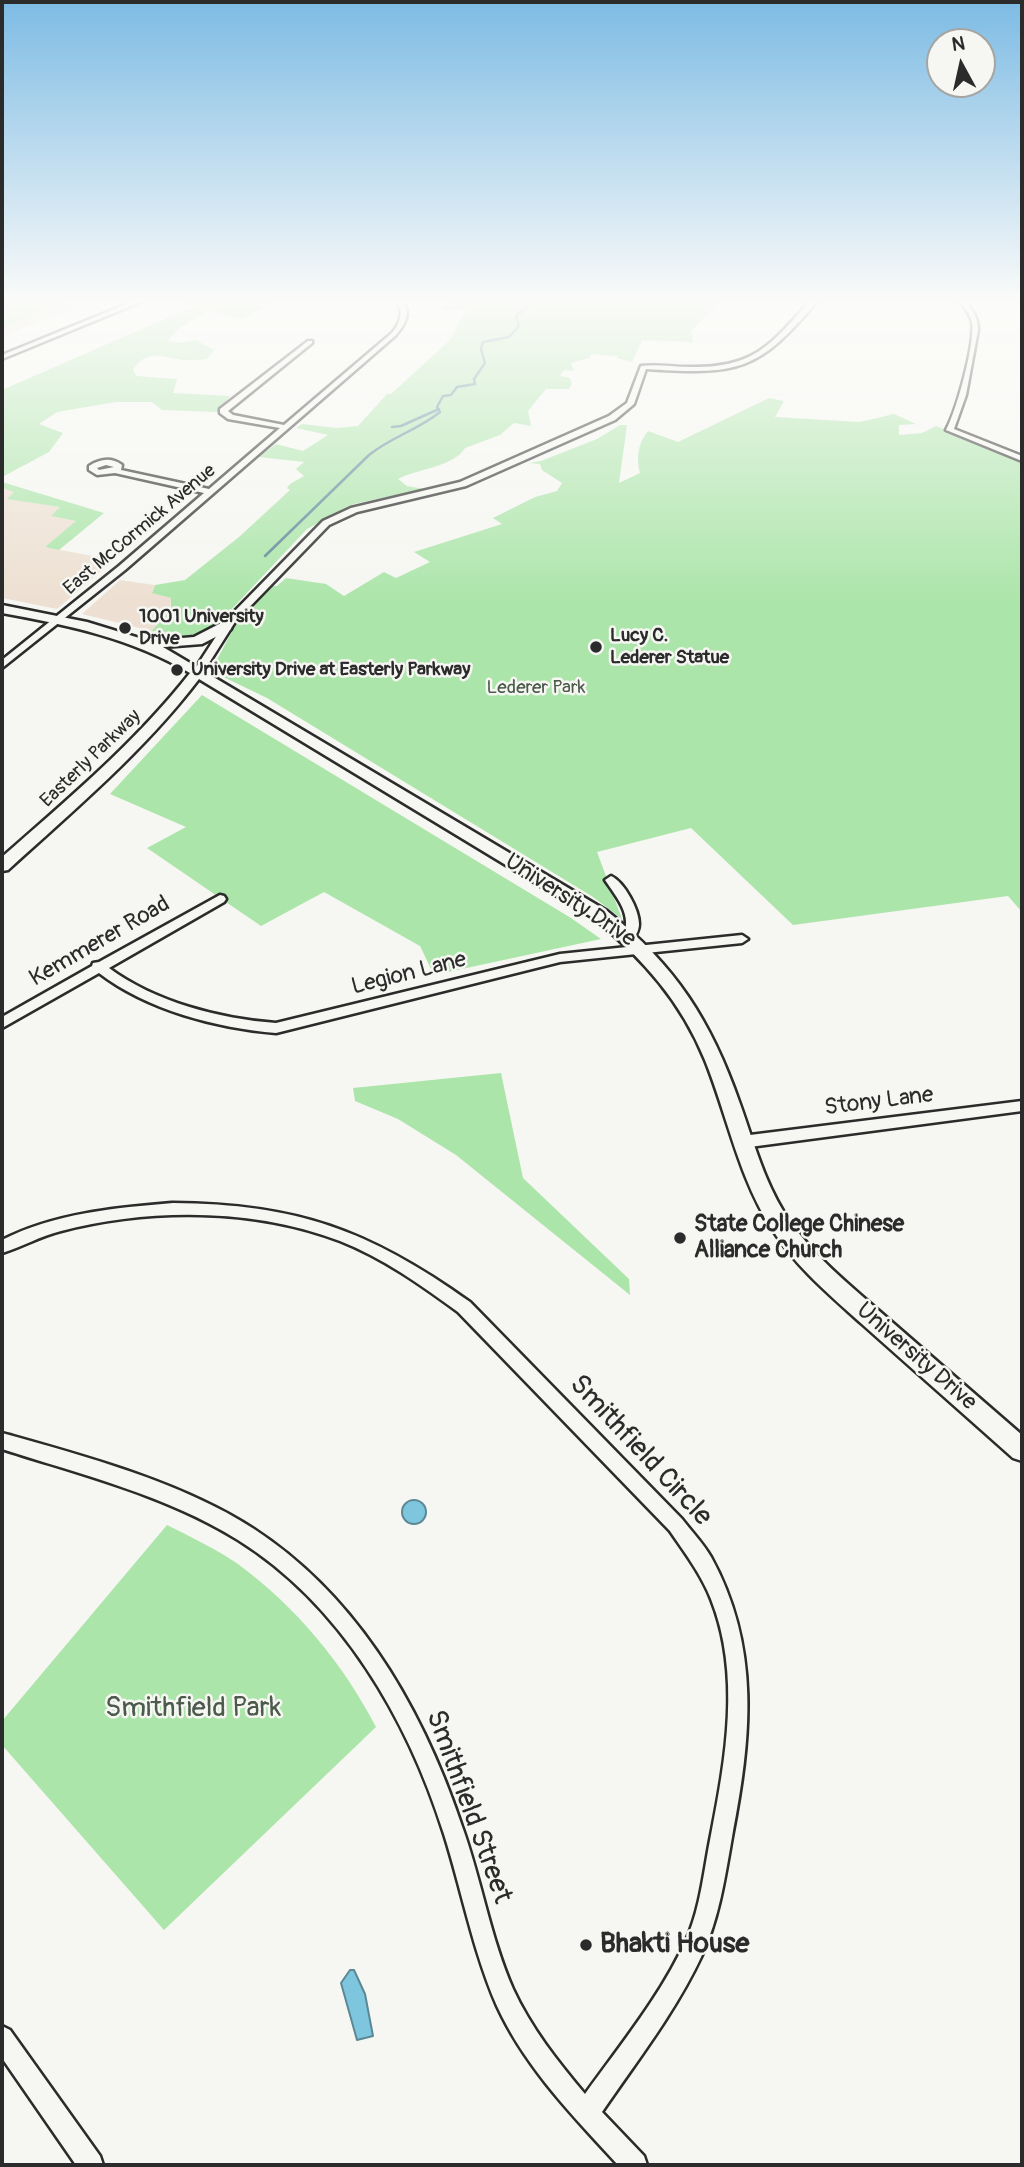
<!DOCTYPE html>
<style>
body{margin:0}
#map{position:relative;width:1024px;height:2167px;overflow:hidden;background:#f6f6f2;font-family:Pangolin,sans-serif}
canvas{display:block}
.frame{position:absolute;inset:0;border:4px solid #2b2b2b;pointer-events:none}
.north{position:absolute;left:926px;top:28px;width:70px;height:70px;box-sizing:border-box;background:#f6f6f2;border:2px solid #a5a5a2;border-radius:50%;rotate:352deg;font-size:19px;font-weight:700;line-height:28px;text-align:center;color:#2b2b2b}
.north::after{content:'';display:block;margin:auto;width:24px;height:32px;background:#2b2b2b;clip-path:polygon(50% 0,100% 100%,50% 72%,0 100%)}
</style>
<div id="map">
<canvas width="1024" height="2167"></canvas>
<div class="frame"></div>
<div class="north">N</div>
</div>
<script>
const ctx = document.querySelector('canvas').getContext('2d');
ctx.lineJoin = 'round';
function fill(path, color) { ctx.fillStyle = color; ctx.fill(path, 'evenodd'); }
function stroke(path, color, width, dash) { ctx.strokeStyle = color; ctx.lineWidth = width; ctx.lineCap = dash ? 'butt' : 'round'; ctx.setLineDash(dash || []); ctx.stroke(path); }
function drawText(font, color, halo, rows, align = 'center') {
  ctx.font = font + ' Pangolin,sans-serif'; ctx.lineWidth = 5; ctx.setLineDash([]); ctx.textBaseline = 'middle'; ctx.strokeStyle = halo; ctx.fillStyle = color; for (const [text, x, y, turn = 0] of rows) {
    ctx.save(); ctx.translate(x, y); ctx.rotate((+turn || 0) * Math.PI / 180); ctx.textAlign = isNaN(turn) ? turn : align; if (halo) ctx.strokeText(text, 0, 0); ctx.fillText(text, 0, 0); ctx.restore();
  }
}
fill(new Path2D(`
 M 2,299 L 101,299 L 2,336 Z
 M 2,488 L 15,492 L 8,499 L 61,507 L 52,516 L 77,521 L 45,547 L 114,560 L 57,609 L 2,598 Z
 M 120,580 L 155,585 L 152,592 L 171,598 L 170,613 L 155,631 L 150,633 L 144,629 L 82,614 Z`), '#ede0d2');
fill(new Path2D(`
 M 2,299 L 78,299 L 2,328 Z
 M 160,299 L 283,299 L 240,319 L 207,311 L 180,328 L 167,341 L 179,343 L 196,340 L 214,350 L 207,359 C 200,359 192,361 184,360 C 160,358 151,347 133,369 L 136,376 L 177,379 L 173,393 L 230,396 L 217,412 L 162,410 L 152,402 L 116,402 L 57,412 L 39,424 L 63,433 L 49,452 L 2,477 L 2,390 L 192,307 Z
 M 442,299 L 724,299 L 691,331 L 693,342 L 642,340 L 632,362 L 617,358 L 617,356 L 592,354 L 589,358 L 571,363 L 574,371 L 564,370 L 560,376 L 570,378 L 572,384 L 569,389 L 546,389 L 528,411 L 531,426 L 514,423 L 500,435 L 465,448 C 454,467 416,469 398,479 L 407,486 L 424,489 L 354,504 L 307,529 L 212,630 C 196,640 172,645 153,640 L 157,636 L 150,633 L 171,610 L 171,598 L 152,593 L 155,585 L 185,580 L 239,537 L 290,490 L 287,488 L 290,484 L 304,476 L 296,469 L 304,462 L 259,457 L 276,444 L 303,451 L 328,435 L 296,428 L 302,424 L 337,428 L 358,426 L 387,394 L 391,394 L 449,341 L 467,309 L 441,310 L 445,305 Z
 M 769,398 L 784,401 L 775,417 L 860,422 L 894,414 L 916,424 L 899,425 L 899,435 L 922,433 L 936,426 L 1022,460 L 1022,912 L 1008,896 L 793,925 L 691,828 L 597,852 L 622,919 L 593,897 L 267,698 L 211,671 L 238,620 L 272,586 L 277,586 L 286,578 L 326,584 L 344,596 L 384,572 L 396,578 L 430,562 L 414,552 L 502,524 L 493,518 L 535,497 L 557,491 L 562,483 L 542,470 L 540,464 L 529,463 L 541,461 L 597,439 L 620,425 L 627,425 L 619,483 L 640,473 C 636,458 638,443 648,431 L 678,442 Z
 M 2,482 L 104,513 L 59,550 L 45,547 L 76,521 L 51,516 L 60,507 L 7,499 L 14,492 L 2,488 Z
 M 202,695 L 571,918 L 601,939 L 434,975 L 420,946 L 324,892 L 261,926 L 147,848 L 186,827 L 110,794 Z
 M 501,1073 L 523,1178 L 629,1279 L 630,1295 L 456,1155 L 398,1119 L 355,1101 L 353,1088 Z
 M 167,1525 C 191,1537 216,1549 238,1564 C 296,1607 343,1663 376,1727 L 164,1930 L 2,1745 L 2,1721 Z`), '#ace5aa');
const water = new Path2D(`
 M402 1512a12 12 0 1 1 24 0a12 12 0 1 1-24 0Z
 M 350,1970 L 354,1970 L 365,1994 L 373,2036 L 357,2040 L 341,1983 Z`);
fill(water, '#7dc6dd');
stroke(water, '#5c8896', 2);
stroke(new Path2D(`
 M 392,427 L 401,426 L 439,409
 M 265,556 L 369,455 C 391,437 418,430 440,412 L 437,407 L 443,396 L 451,395 L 457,387 L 475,384 L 474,379 L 485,363 L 481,349 L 483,342 L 509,337 L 519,326 L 516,316 L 528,307 L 526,299`), '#5c8896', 2.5);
const street = new Path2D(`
 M 139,299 L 148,299 L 2,359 L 2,355 Z
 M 396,299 L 402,299 C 411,313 406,323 396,335 L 125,570 L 2,668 L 2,660 L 119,566 L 204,493 L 115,473 L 97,475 L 89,470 L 89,466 C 100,459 111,457 122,465 L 121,470 L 209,489 L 280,428 L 228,419 L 220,413 L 220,409 L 308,341 L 312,341 L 312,343 L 228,411 L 233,415 L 284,425 L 392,333 C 401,322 404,312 396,299 ZM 106,465 L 114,467 L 99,470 L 97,468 Z
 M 812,299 L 819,299 C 758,372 739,375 646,369 L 634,404 L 615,420 L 466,486 L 357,512 L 329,525 L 235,622 L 202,674 L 193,672 L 228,618 L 323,521 L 351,508 L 460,482 L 609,416 L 627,403 L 641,366 C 657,364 673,367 690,367 C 756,368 771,344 812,299 Z
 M 957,299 L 963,299 C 972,309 978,317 978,330 L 966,395 L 954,429 L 1022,456 L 1022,461 L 946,430 C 957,409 975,345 972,322 C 970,313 963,306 957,299 Z
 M 611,876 C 624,882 639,909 639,924 C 639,930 636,935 633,940 L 625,940 L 623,937 C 633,915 617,898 605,880 Z
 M 220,895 L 224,896 L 226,899 L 224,902 L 109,968 C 155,1002 220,1019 276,1023 L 560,954 L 742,935 L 748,939 L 742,943 L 560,962 L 276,1033 C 217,1028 147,1010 99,973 L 2,1028 L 2,1017 L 92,966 L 93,963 L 99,962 Z
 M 1022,1101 L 1022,1111 L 742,1148 L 737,1146 L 735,1142 L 737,1138 L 742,1136 Z
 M 173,1203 C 297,1204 369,1230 470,1302 L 682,1519 C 692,1532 703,1543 711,1557 C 761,1648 751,1739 732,1837 C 725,1877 719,1918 702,1955 C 676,2011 637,2061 602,2112 L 644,2156 L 647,2165 L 618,2165 C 573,2116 525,2067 497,2006 C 473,1951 462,1891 444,1834 C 408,1720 342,1605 238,1540 C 166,1495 82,1475 2,1449 L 2,1433 C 84,1456 182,1482 254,1529 C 361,1599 425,1714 464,1832 C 482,1884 491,1939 513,1989 C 531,2028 558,2062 585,2094 C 621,2044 662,1994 687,1938 C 701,1906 704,1869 711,1835 C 726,1758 741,1674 711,1599 C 701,1574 685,1553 670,1531 L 458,1312 C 421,1285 383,1258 340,1241 C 253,1208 150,1208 61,1231 C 40,1236 22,1247 2,1253 L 2,1240 C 55,1213 115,1208 173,1203 Z
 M 2,2026 L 10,2030 L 100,2156 L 103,2165 L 76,2165 L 2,2058 Z`);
const secondary = new Path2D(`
 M 2,605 L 87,622 L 149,641 L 194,637 L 221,623 L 231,623 L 231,629 L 202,644 L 163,647 L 607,911 C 676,966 711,1021 740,1104 C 754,1143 765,1185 789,1220 C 813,1255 846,1282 878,1310 C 926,1352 974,1393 1022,1435 L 1022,1461 L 1013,1458 C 963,1413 912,1369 862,1324 C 831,1296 797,1268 774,1232 C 739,1180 728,1117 705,1060 C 681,1001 643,959 595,919 L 199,679 C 144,751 75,809 8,870 L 2,871 L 2,857 C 68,799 135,743 190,673 C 131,638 68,625 2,613 Z`);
stroke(street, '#2b2b2b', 5);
stroke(secondary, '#2b2b2b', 5);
fill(street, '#f6f6f2');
fill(secondary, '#f6f6f2');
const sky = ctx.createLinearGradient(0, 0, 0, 602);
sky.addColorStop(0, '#7dbbe4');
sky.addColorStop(0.5, '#fbfbf9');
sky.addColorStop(1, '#fbfbf900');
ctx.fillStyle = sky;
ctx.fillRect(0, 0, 1024, 602);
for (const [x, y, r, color] of [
 [125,628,7,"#2b2b2b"],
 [596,647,7,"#2b2b2b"],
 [177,670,7,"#2b2b2b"],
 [680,1238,7,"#2b2b2b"],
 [586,1945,7,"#2b2b2b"]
]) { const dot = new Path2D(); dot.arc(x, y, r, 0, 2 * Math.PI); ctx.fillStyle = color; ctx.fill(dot); stroke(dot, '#f6f6f2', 2.5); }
drawText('19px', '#2b2b2b', '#f6f6f2', [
 ["East McCormick Avenue",140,530,-40],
 ["Easterly Parkway",91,759,-44]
]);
drawText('bold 19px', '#2b2b2b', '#f6f6f2', [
 ["1001 University",139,617],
 ["Drive",139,639],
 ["Lucy C.",610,636],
 ["Lederer Statue",610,658],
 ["University Drive at Easterly Parkway",191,670]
], 'left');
drawText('19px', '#4b5a4b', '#f6f6f2', [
 ["Lederer Park",536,688]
]);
drawText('23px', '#2b2b2b', '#f6f6f2', [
 ["University Drive",570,901,33],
 ["Kemmerer Road",100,942,-30],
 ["Legion Lane",409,974,-14],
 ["Stony Lane",879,1102,-7],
 ["University Drive",916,1357,41]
]);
drawText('bold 23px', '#2b2b2b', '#f6f6f2', [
 ["State College Chinese",694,1225],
 ["Alliance Church",694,1251]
], 'left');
drawText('28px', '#2b2b2b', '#f6f6f2', [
 ["Smithfield Circle",640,1451,47],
 ["Smithfield Street",468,1807,70]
]);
drawText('28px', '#4b5a4b', '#f6f6f2', [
 ["Smithfield Park",193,1709]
]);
drawText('bold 28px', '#2b2b2b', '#f6f6f2', [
 ["Bhakti House",600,1945]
], 'left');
</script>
